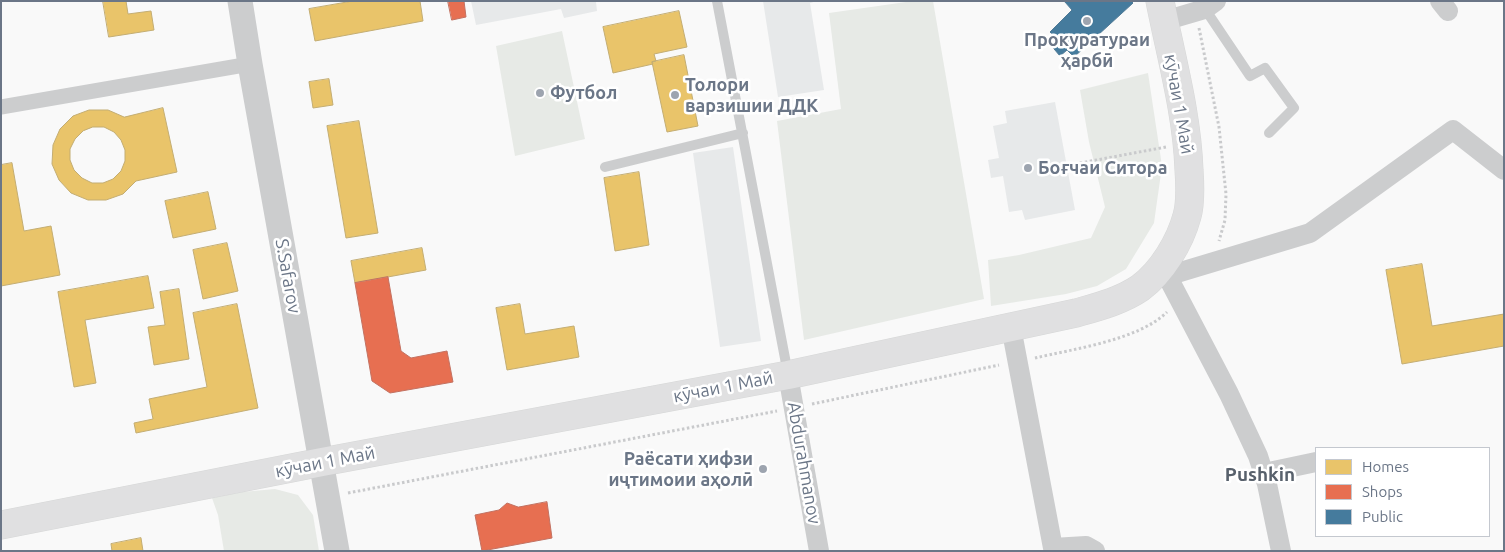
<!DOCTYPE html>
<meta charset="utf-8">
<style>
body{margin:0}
#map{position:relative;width:1505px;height:552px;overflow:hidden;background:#f9f9f9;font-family:Ubuntu,sans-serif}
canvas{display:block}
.frame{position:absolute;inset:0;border:2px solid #6b7687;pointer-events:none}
.legend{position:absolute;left:1315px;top:447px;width:175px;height:90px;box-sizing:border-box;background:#fff;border:1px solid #c4c8cf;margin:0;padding:6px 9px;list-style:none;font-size:15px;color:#6b7687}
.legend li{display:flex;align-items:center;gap:10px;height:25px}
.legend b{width:25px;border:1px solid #c4c8cf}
</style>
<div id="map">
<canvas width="1505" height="552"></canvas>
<div class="frame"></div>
<ul class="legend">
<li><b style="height:14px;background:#e9c46a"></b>Homes</li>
<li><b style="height:14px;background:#e76f51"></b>Shops</li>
<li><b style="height:14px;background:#457b9d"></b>Public</li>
</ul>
</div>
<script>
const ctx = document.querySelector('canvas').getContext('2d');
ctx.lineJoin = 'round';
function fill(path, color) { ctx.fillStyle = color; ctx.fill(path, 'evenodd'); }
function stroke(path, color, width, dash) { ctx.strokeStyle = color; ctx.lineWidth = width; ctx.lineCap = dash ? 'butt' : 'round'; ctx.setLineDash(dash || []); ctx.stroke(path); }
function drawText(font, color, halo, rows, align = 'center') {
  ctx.font = font + ' Ubuntu,sans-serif'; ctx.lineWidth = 5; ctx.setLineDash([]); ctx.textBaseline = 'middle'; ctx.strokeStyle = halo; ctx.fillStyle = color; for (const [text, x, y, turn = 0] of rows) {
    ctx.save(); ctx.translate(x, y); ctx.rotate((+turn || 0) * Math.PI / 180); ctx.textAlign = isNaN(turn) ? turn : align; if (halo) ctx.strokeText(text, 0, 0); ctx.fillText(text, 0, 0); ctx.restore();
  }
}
fill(new Path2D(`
 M 471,1 L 600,1 L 596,2 L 597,11 L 564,18 L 561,9 L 476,25 Z
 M 763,1 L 817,1 L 810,3 L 824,90 L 778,97 Z
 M 1055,102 L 1075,210 L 1025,220 L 1022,210 L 1009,212 L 1003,176 L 991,178 L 988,160 L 999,158 L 993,126 L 1007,123 L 1005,111 Z
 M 733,147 L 761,341 L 720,347 L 693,153 Z`), '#e7e9ea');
fill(new Path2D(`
 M 913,1 L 933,1 L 984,299 L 804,340 L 777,121 L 841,109 L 829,13 Z
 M 562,31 L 585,139 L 515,156 L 496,46 Z
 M 1148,73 L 1162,166 L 1154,223 L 1126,269 L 1097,286 L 1066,294 L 991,306 L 988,260 L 1019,255 L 1091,238 L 1105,207 L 1089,142 L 1080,90 Z
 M 275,489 L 298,495 L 313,515 L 319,551 L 224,551 L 218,515 L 212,498 L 242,492 Z`), '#e7eae6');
const homes = new Path2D(`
 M 103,1 L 126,1 L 128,14 L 151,11 L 154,30 L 109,37 Z
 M 353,1 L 420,1 L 423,21 L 315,41 L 309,9 Z
 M 679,11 L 687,47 L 654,54 L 656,61 L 652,62 L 653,64 L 613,73 L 603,27 Z
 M 684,55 L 698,126 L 667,132 L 652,62 Z
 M 329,79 L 333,105 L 313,108 L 309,82 Z
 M 163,108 L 177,172 L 136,181 L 123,194 L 106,200 L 88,200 L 71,193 L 59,180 L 52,164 L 53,145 L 60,129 L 73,116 L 89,110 L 108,110 L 124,117 ZM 93,127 L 104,127 L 114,132 L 121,140 L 125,150 L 125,161 L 121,171 L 113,179 L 103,183 L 92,183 L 82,178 L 74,170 L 70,160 L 70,149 L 75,139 L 83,131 Z
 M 359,121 L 378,233 L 346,238 L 327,126 Z
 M 12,163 L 24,231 L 51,226 L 60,275 L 1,286 L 1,165 Z
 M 639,172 L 649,245 L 615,251 L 604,178 Z
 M 208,192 L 216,229 L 173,238 L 165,201 Z
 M 227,243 L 238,291 L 203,299 L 193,250 Z
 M 422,248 L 426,270 L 355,283 L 351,261 Z
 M 1422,264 L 1432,326 L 1504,314 L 1504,346 L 1402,364 L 1386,270 Z
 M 148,276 L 154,308 L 85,320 L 96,383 L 74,387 L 58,292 Z
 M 179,289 L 189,359 L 154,365 L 148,327 L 165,325 L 160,292 Z
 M 237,304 L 258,408 L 136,433 L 134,423 L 153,419 L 149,399 L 207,387 L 193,313 Z
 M 520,304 L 525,334 L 574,326 L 579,357 L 507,370 L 496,308 Z
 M 141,538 L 143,551 L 112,551 L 111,544 Z`);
fill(homes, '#e9c46a');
stroke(homes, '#c3ad73', 1);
const shops = new Path2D(`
 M 448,1 L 464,1 L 466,17 L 452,20 Z
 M 388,277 L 401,351 L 411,358 L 447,351 L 453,382 L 390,393 L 372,381 L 355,283 Z
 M 547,502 L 552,538 L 482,551 L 475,515 L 499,510 L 507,503 L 518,507 Z`);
fill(shops, '#e76f51');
stroke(shops, '#c27161', 1);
const public = new Path2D(`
 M 1066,1 L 1131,1 L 1133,3 L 1074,57 L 1067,50 L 1060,56 L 1049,43 L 1055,37 L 1050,32 L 1072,10 L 1065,2 Z`);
fill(public, '#457b9d');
stroke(public, '#507a96', 1);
const primary = new Path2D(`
 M 1,525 L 322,462 L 788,375 L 1076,313 C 1097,307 1121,301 1140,288 C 1162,272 1180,242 1187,216 C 1191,202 1190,184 1189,170 C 1187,113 1171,57 1160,1`);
stroke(primary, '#d6d7d7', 29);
stroke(new Path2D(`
 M 1199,28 L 1219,127 L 1226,194 L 1225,220 L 1219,241
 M 1075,164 L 1166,147
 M 1035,358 C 1073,349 1139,340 1167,312
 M 812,404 L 999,365
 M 348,493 L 777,411`), '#c9cacc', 3, [2.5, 2.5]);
stroke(new Path2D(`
 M 717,1 L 788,374
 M 1205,9 L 1250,76 L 1265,68 L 1294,108 L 1269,133
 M 605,167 L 743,133`), '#cccdce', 10);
stroke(new Path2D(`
 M 1,107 L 250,64`), '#cccdce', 15);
stroke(new Path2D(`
 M 1440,1 L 1448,11
 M 1164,21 L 1205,9 L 1216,1
 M 1162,266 L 1229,394 L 1258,456 L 1267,484 L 1281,551
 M 1167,276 L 1310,233 L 1453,130 L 1504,170
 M 1011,327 L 1053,548 L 1086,546 L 1095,551
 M 788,375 L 819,551
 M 1264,473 L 1316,462`), '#cccdce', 20);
stroke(new Path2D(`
 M 240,1 L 250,64 L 337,551`), '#cccdce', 25);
stroke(primary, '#e0e0e1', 28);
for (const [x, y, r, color] of [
 [1087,21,5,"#9da4af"],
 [540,93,5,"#9da4af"],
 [675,95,5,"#9da4af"],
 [1028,168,5,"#9da4af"],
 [763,469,5,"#9da4af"]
]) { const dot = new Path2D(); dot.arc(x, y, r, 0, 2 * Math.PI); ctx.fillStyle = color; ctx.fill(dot); stroke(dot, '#fff', 2); }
drawText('bold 18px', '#6b7687', '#fff', [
 ["Прокуратураи",1087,40,"center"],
 ["ҳарбӣ",1087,61,"center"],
 ["Толори",685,85],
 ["варзишии ДДК",685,106],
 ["Футбол",550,93],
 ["Боғчаи Ситора",1038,168],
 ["Раёсати ҳифзи",753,459,"right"],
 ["иҷтимоии аҳолӣ",753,480,"right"]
], 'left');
drawText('18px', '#6b7687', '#fff', [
 ["кӯчаи 1 Май",1179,104,80],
 ["S.Safarov",288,276,80],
 ["кӯчаи 1 Май",723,387,-11],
 ["кӯчаи 1 Май",325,462,-11],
 ["Abdurahmanov",804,463,80]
]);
drawText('bold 19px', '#58616c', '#fff', [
 ["Pushkin",1260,475]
]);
</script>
